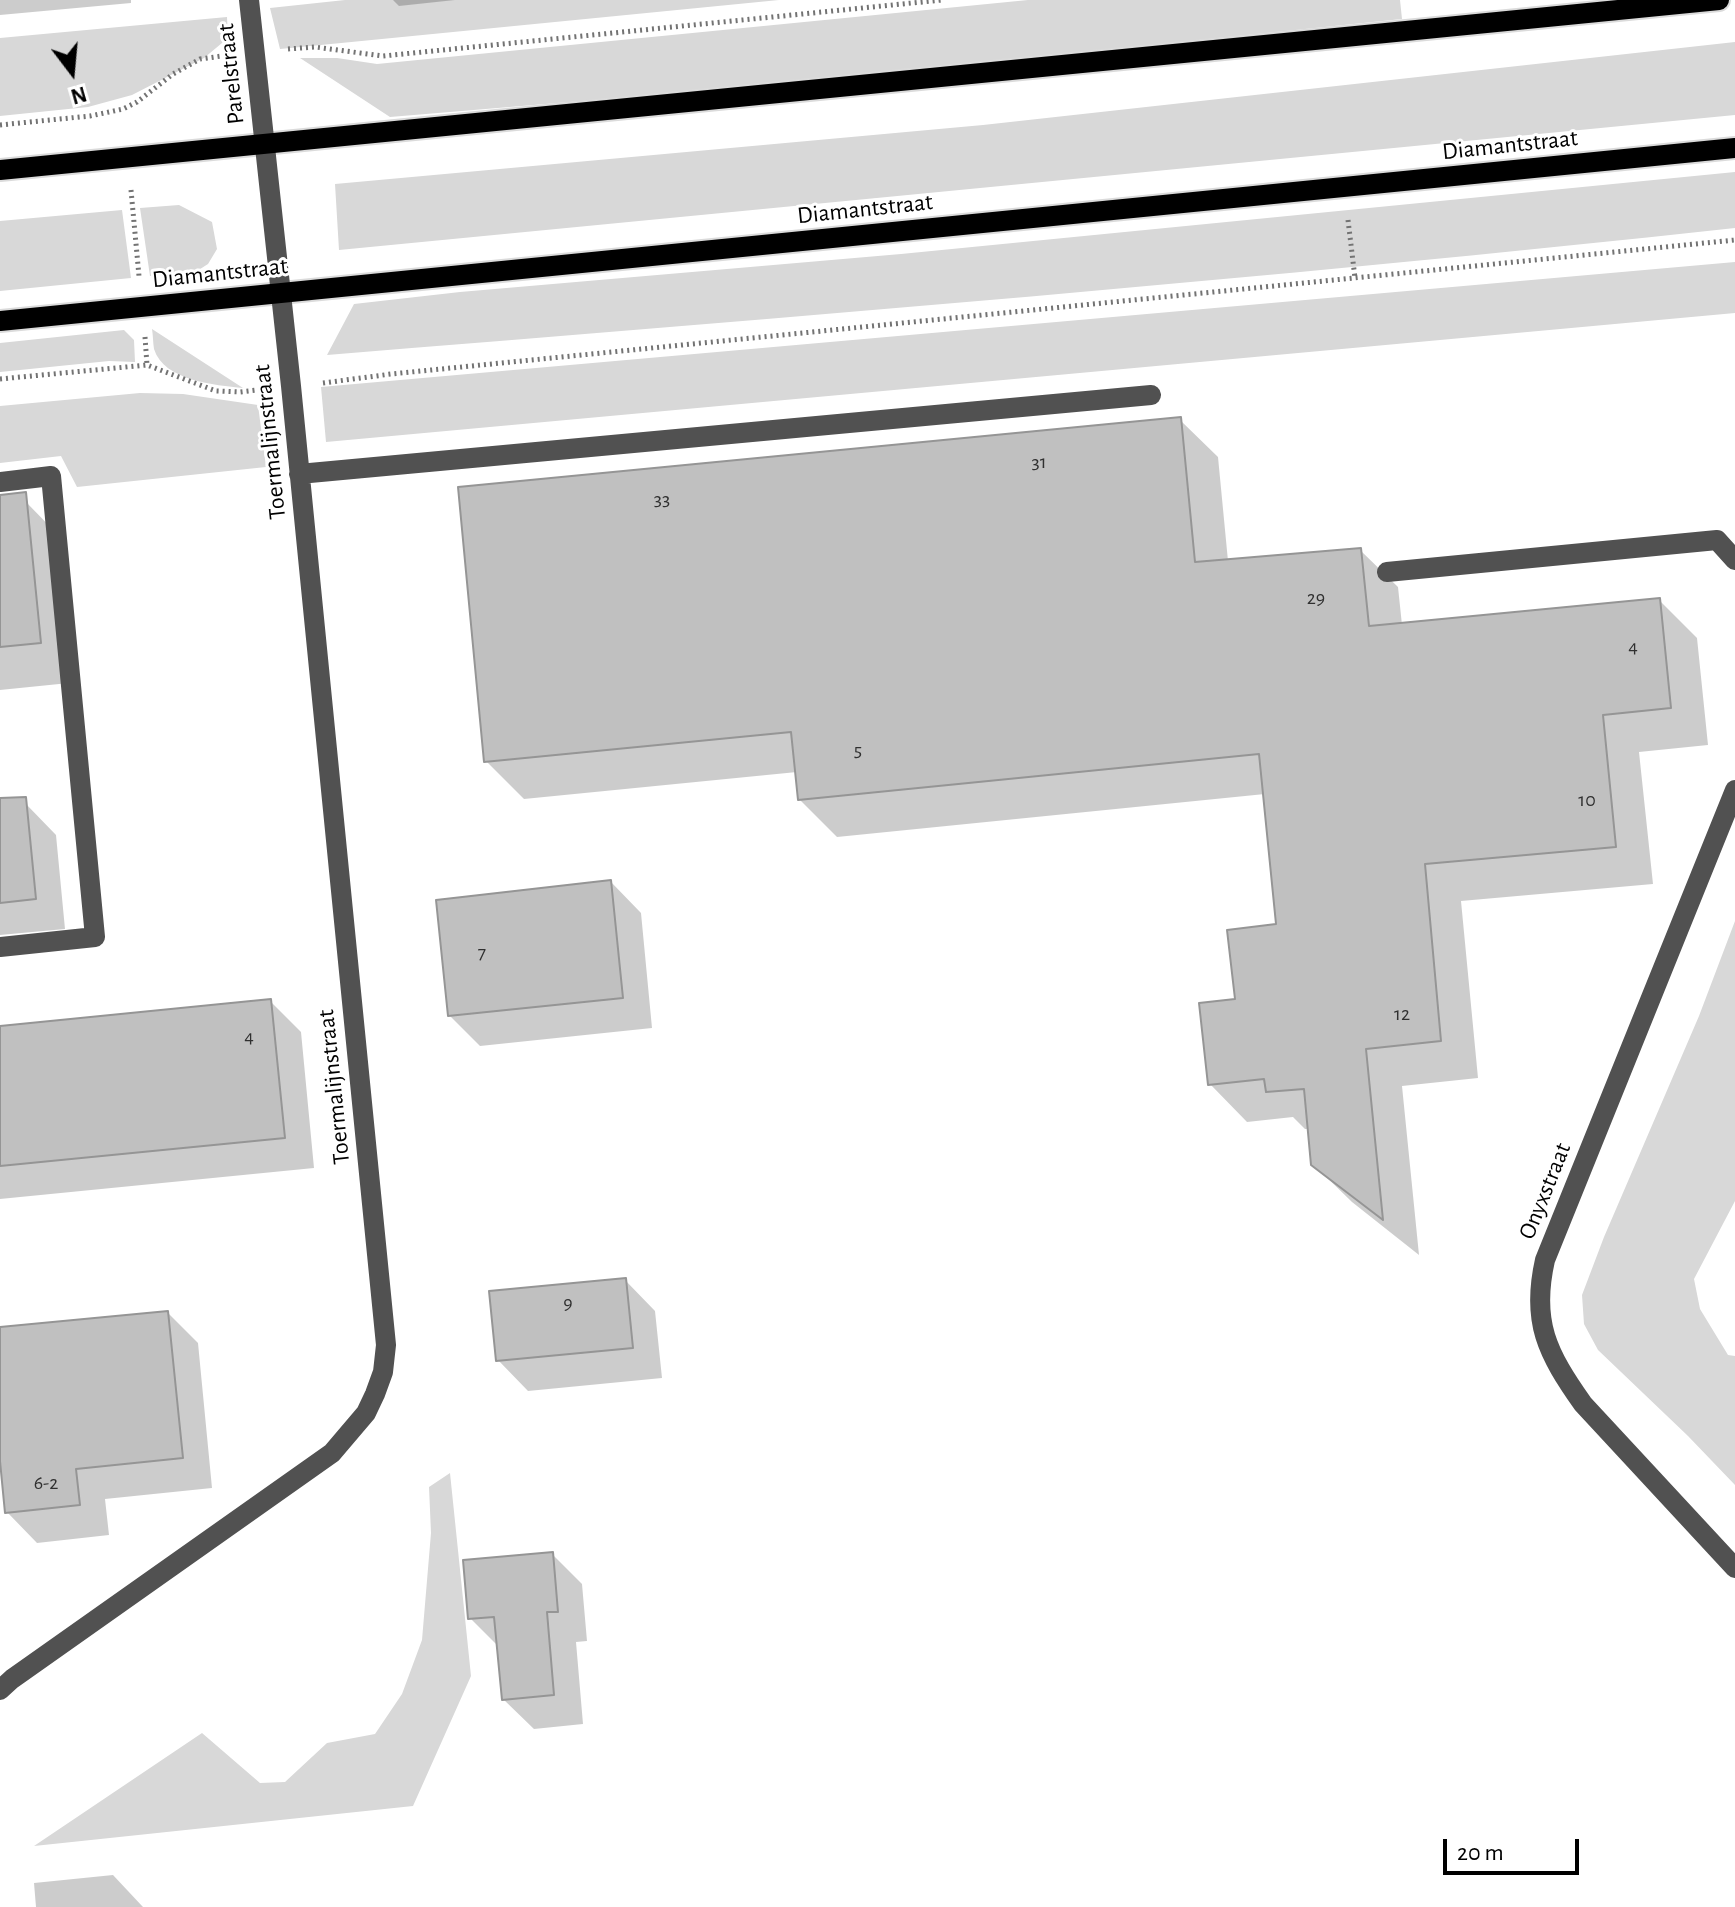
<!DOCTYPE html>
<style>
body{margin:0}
#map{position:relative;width:1735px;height:1907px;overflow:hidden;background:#fff;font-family:"Alegreya Sans",sans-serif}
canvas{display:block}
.north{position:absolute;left:32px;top:32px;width:80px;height:80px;-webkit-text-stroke:6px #fff;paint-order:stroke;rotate:164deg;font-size:22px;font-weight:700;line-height:32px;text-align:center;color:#000}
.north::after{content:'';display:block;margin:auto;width:28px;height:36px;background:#000;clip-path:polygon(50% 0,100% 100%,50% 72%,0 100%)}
.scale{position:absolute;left:1443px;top:1839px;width:136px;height:36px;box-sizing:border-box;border:4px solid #000;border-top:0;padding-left:10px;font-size:24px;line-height:28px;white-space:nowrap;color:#000;-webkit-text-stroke:6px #fff;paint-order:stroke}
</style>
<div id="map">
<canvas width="1735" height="1907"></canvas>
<div class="north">N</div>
<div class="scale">20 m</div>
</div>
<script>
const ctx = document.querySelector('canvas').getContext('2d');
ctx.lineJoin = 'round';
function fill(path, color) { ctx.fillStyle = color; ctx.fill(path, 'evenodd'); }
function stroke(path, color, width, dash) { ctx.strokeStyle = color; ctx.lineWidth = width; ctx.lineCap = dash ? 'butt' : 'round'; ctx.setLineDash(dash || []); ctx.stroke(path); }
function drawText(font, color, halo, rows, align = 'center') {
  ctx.font = font + ' "Alegreya Sans",sans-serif'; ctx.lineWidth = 6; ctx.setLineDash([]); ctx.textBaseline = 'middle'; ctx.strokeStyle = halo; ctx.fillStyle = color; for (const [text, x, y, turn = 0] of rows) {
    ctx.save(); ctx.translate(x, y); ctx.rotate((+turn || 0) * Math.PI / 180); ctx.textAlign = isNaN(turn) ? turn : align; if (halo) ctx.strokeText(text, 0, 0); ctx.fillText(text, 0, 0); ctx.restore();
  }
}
fill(new Path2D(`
 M 345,0 L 779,0 L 280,49 L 270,8 Z
 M 1028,0 L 1400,0 L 1402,19 L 725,89 L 390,117 L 300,58 L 337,58 L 377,64 Z
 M 227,17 L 228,38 L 204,58 L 132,95 L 88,107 L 0,116 L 0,38 Z
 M 1735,42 L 1735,115 L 339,250 L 335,184 L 983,125 Z
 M 1735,172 L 1735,228 C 1266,279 796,317 327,355 L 354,304 L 460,292 L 901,254 Z
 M 179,205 L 212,222 L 217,249 L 208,264 L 197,271 L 150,276 L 140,208 Z
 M 122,210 L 131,278 L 0,291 L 0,221 Z
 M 1735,262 L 1735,313 L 326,442 L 321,387 Z
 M 152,329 L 243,388 C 215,385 164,381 154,349 C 153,343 153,335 152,329 Z
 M 124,330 L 134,340 L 135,362 L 109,361 L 0,372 L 0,343 Z
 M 140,393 L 183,394 L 258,405 L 266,467 L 77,487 L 61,456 L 0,463 L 0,406 Z
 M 1735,921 L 1735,1201 L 1694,1279 L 1700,1309 L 1728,1355 L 1735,1356 L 1735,1485 L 1688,1436 L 1598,1350 L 1584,1324 L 1582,1295 L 1604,1237 L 1699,1016 Z
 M 450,1473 L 471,1676 L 413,1806 L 34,1846 L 202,1733 L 260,1783 L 285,1782 L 327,1743 L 375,1734 L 402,1694 L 422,1640 L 431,1533 L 429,1487 Z`), '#d8d8d8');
fill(new Path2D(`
 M 0,0 L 131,0 L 131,3 L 0,15 Z
 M 393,0 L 455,0 L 399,6 Z
 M 1180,420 L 1218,457 L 1228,561 L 1360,550 L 1398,587 L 1402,625 L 1659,600 L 1697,638 L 1708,745 L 1639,752 L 1653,884 L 1461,901 L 1478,1078 L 1402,1086 L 1419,1255 L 1352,1202 L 1313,1164 L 1310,1129 L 1305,1129 L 1293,1117 L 1247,1122 L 1210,1084 L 1279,926 L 1265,794 L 837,837 L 799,799 L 797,772 L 524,799 L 486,761 Z
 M 26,502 L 65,542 L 79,682 L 0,690 L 0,505 Z
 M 26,804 L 56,835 L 65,929 L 0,935 L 0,807 Z
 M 611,882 L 641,913 L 652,1028 L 480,1046 L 450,1016 Z
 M 270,1001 L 301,1032 L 314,1168 L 0,1199 L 0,1028 Z
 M 625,1280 L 655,1311 L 662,1378 L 528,1391 L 498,1360 Z
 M 168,1313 L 198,1343 L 212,1488 L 105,1499 L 109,1535 L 37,1543 L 7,1512 L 0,1440 L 0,1330 Z
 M 552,1554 L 582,1584 L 587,1641 L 576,1642 L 583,1724 L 534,1729 L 503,1699 L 499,1647 L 470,1618 Z
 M 113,1875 L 143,1907 L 36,1907 L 34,1883 Z`), '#0003');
const building = new Path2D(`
 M 1181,417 L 1195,562 L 1361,548 L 1369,626 L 1660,598 L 1671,708 L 1603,715 L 1616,847 L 1425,864 L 1441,1041 L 1366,1049 L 1383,1220 L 1311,1165 L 1304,1089 L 1266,1092 L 1264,1079 L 1208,1085 L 1199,1003 L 1235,999 L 1227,930 L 1276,924 L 1259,754 L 798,800 L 791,732 L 484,762 L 458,487 Z
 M 26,492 L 41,643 L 0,647 L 0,495 Z
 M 26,797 L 36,899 L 0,903 L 0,798 Z
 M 611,880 L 623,998 L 448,1016 L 436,900 Z
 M 271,999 L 285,1138 L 0,1166 L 0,1026 Z
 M 626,1278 L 633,1348 L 496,1361 L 489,1291 Z
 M 168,1311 L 183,1458 L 76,1469 L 80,1505 L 5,1513 L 0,1461 L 0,1327 Z
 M 553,1552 L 558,1612 L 547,1612 L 554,1695 L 502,1700 L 494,1617 L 468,1619 L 463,1560 Z`);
fill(building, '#c0c0c0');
stroke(building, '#959595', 2);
const major = new Path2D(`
 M 0,170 L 1719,0
 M 0,321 L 1735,148`);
stroke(major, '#dbdbdb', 24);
stroke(new Path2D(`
 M 288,49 L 315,47 L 383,56 L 942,0
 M 0,125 L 90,116 L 123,109 L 137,102 L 173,74 L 200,59 L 222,56
 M 131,190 L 139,276
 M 1348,220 L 1355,278
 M 145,337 L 147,365
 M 0,379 L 147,365 L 216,391 L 240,392 L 257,390
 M 323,383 L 391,374 L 1735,240`), '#737373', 5, [2, 4]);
stroke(new Path2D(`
 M 299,474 L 1151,395
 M 0,482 L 51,476 L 95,937 L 0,947
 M 1387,572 L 1717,540 L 1735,560
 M 1735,790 L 1545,1260 C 1531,1322 1547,1353 1583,1404 L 1735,1568
 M 0,1690 L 12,1679 L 332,1453 L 366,1413 L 375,1394 L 383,1372 L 386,1345 L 291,386 L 249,0`), '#515151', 20);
stroke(major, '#000', 20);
drawText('20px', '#303030', null, [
 ["31",1039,462],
 ["33",662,499],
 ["29",1316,598],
 ["4",1633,647],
 ["5",858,750],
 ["10",1587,800],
 ["7",482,953],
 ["12",1402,1014],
 ["4",249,1037],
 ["9",568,1303],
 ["6-2",46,1483]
]);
drawText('24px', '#000', '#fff', [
 ["Parelstraat",231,74,-96],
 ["Diamantstraat",1510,145,-6],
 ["Diamantstraat",865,209,-6],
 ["Diamantstraat",220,273,-6],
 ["Toermalijnstraat",270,442,-96],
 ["Toermalijnstraat",334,1087,-96],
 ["Onyxstraat",1545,1191,-68]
]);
</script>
